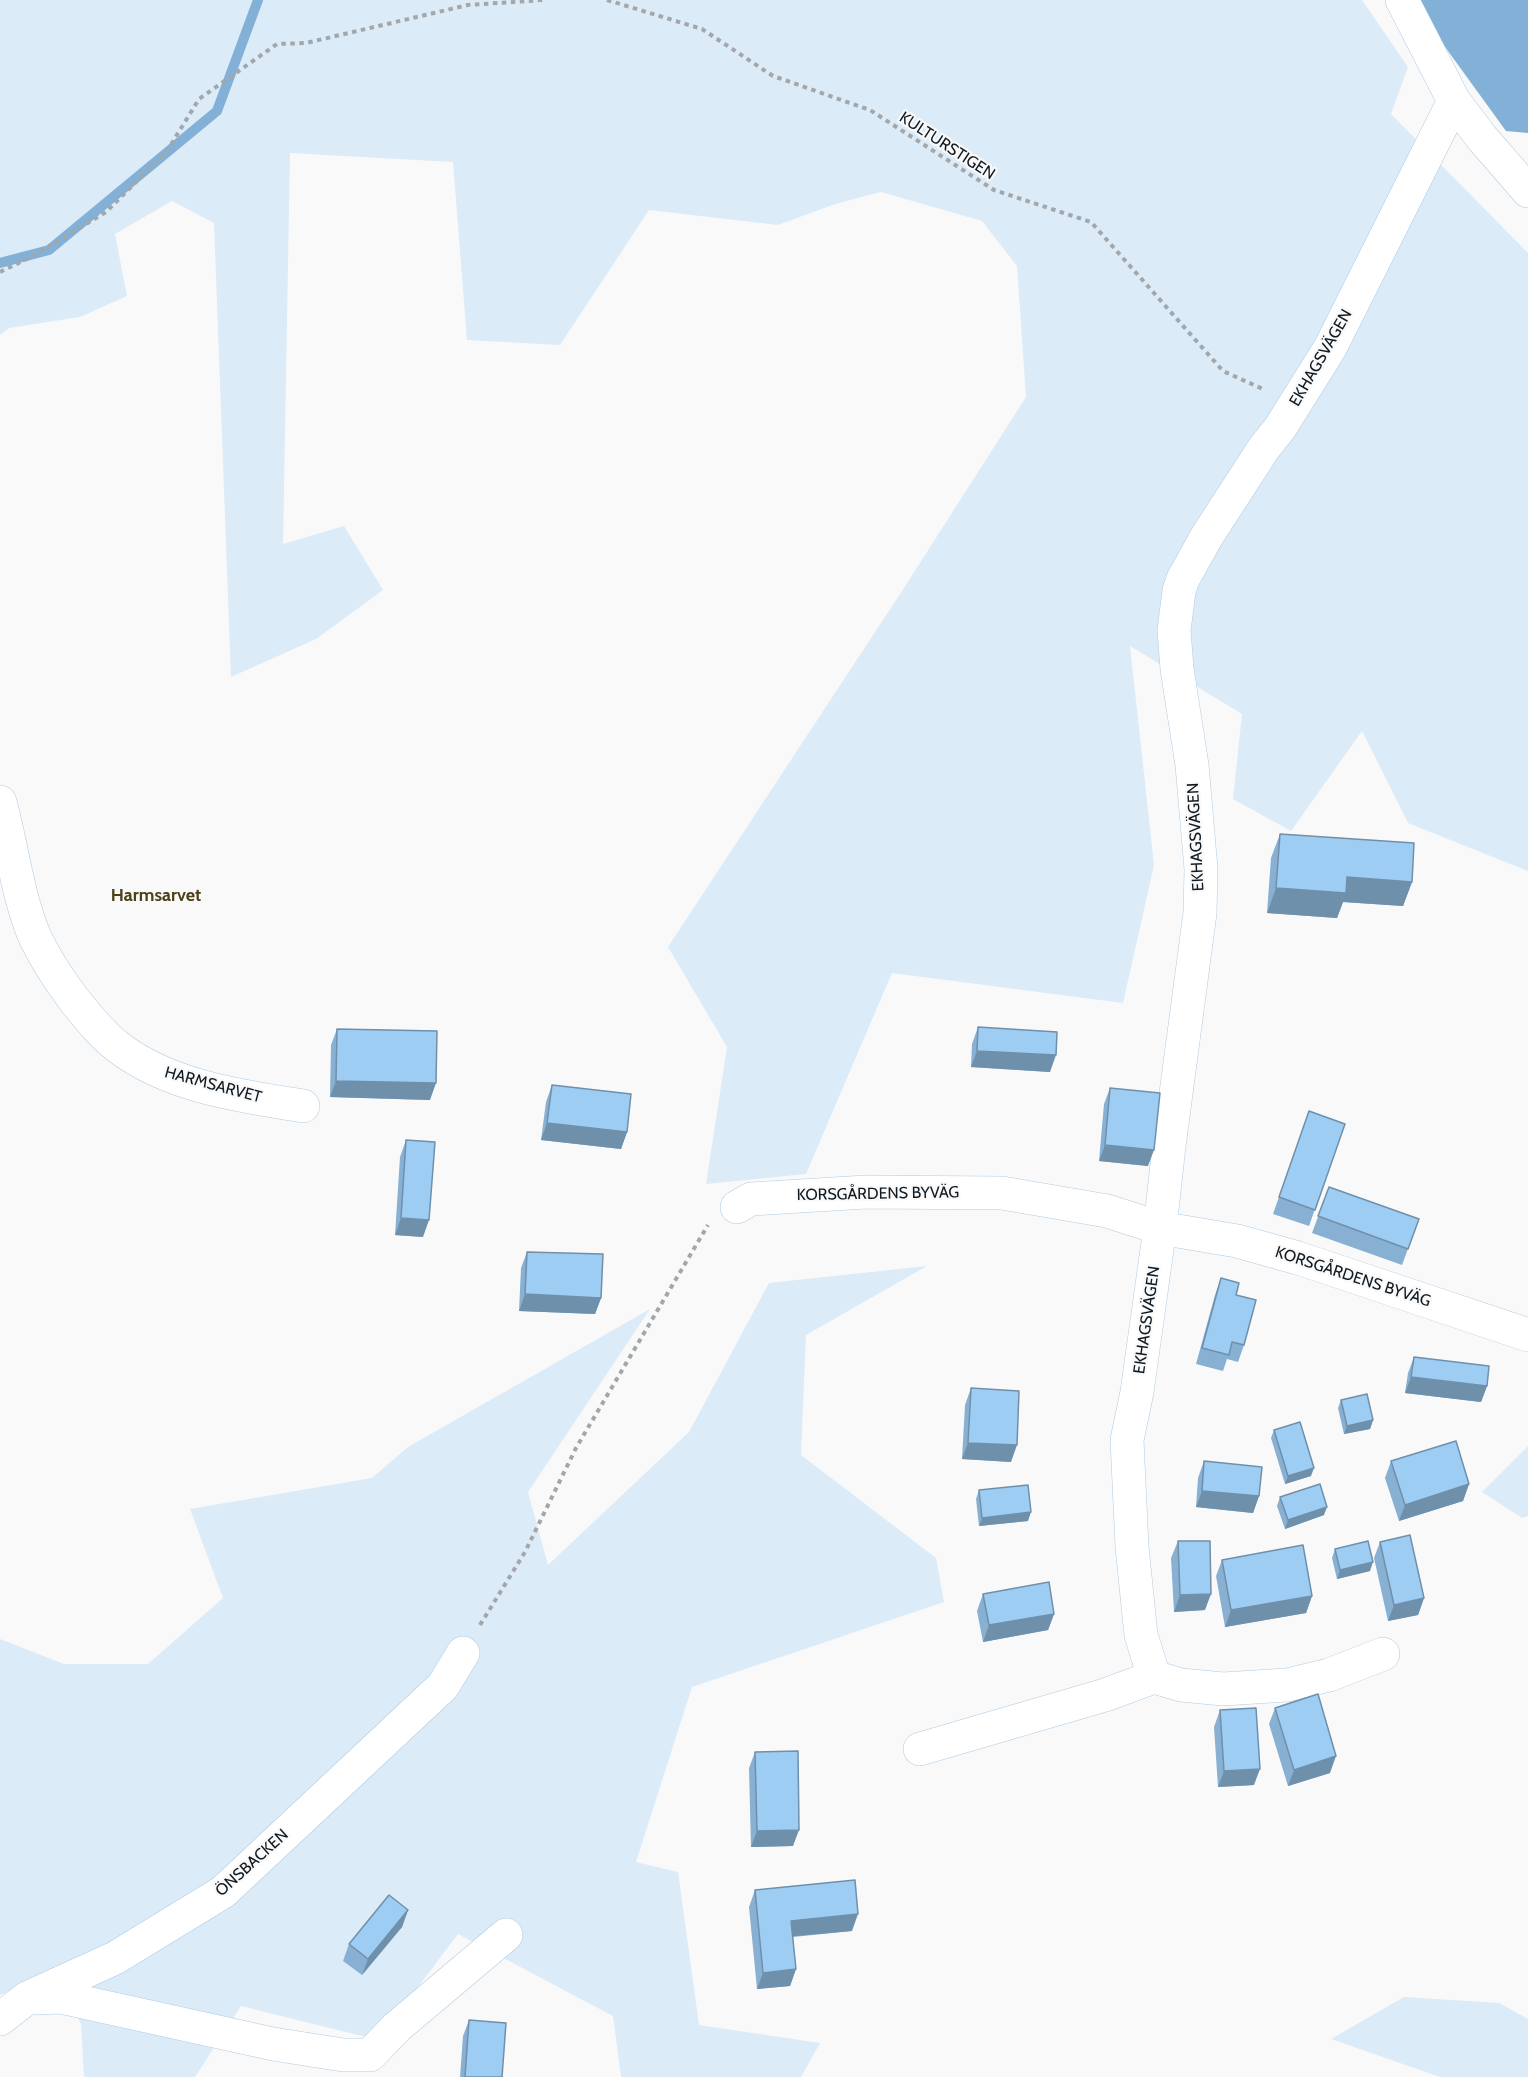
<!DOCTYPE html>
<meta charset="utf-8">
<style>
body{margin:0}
canvas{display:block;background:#f9f9f9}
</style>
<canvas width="1528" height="2077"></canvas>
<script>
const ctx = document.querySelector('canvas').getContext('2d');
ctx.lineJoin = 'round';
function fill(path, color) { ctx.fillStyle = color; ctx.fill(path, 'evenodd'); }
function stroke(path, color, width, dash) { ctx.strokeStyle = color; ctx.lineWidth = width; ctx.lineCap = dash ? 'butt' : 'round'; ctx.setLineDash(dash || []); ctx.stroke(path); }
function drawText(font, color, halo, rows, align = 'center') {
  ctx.font = font + ' Cabin,sans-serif'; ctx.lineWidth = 4.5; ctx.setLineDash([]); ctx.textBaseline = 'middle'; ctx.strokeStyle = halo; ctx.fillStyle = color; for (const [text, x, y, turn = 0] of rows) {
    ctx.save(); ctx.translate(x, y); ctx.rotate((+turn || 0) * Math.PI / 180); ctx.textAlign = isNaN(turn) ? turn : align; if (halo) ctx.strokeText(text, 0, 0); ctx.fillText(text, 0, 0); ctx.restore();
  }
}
fill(new Path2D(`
 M 0,0 L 1362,0 L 1408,67 L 1391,114 L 1528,253 L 1528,871 L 1408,823 L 1362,731 L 1291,831 L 1233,799 L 1242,714 L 1130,646 L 1154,865 L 1123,1003 L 892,973 L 806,1174 L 706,1184 L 727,1047 L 668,947 L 902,591 L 1026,397 L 1017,266 L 982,221 L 881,192 L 835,204 L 778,225 L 649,210 L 560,345 L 467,340 L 453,162 L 290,153 L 283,544 L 344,526 L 383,590 L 316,639 L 231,677 L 214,223 L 172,201 L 115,234 L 127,296 L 80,317 L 9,328 L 0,335 Z
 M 927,1266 L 806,1335 L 801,1455 L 936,1558 L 944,1602 L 692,1687 L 636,1862 L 678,1872 L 699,2025 L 820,2043 L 801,2077 L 621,2077 L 613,2016 L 458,1934 L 378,2040 L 241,2006 L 195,2077 L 84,2077 L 81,2024 L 56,1974 L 0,1995 L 0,1639 L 64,1664 L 148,1664 L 223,1598 L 190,1509 L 372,1478 L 408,1447 L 650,1309 L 528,1492 L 548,1565 L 689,1432 L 769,1283 Z
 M 1528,1446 L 1528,1516 L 1522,1518 L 1482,1492 Z
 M 1404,1997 L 1499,2003 L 1528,2019 L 1528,2077 L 1440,2077 L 1331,2039 Z`), '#dcebf8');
fill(new Path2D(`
 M 1411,0 L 1528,0 L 1528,133 L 1506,131 Z`), '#82b0d6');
stroke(new Path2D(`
 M 0,263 L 49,250 L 217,111 L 258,0`), '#82b0d6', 10);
const street = new Path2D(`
 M 1402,0 L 1454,101 L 1482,138 L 1528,191
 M 0,802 C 12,846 17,893 34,935 C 45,959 59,980 75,1001 C 88,1017 101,1034 118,1047 C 170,1087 241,1096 303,1106
 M 737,1207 L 751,1199 L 866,1192 L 1002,1193 L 1107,1211 L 1160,1228 L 1237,1241 L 1298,1258 L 1528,1335
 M 1154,1677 L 1141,1635 L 1132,1547 L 1127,1440 L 1137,1392 L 1160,1228 L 1169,1146 L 1200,913 L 1201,869 L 1192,765 L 1177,669 L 1174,630 L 1179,591 L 1183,579 L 1207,536 L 1264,448 L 1280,428 L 1330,348 L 1454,101
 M 920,1749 L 1105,1695 L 1154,1677 L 1181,1685 L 1223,1689 L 1287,1685 L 1329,1675 L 1383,1654
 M 35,1998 L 60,1997 L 273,2044 L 343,2055 L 370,2055 L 397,2027 L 506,1935
 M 0,2019 L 27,1998 L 115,1958 L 223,1892 L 443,1686 L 463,1653`);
stroke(street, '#afcbe3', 34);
stroke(new Path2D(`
 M 607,0 L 702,29 L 773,76 L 870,110 L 994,190 L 1091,222 L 1223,371 L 1265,390
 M 0,272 L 33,256 L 106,212 L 167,151 L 199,99 L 277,44 L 306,43 L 468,5 L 543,0
 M 480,1625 L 525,1552 L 576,1448 L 708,1225`), '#a3a7aa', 4, [4.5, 4.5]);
stroke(street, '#fff', 33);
fill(new Path2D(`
 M 1280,834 L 1412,882 L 1403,906 L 1343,902 L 1337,918 L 1267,913 L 1271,858 Z
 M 978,1027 L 1050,1072 L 971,1067 L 972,1044 Z
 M 337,1029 L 430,1100 L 330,1097 L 331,1045 Z
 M 552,1085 L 627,1132 L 621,1149 L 541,1140 L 546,1102 Z
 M 1110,1088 L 1148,1166 L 1099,1161 L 1104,1104 Z
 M 1309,1111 L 1345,1124 L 1309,1226 L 1273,1214 Z
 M 406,1140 L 423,1237 L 395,1235 L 400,1157 Z
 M 1329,1187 L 1419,1219 L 1402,1265 L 1312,1233 Z
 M 527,1252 L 601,1298 L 595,1314 L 519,1311 L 521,1268 Z
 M 1221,1278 L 1236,1295 L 1244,1345 L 1238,1362 L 1227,1359 L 1223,1371 L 1196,1364 L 1215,1295 Z
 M 1414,1357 L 1487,1386 L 1481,1402 L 1405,1393 L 1408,1373 Z
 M 971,1388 L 1011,1462 L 962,1459 L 965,1405 Z
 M 1341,1400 L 1373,1420 L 1370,1429 L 1344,1434 L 1338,1408 Z
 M 1274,1430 L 1311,1476 L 1285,1484 L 1271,1438 Z
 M 1204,1461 L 1259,1496 L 1253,1513 L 1196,1507 L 1198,1478 Z
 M 1391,1461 L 1469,1484 L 1463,1501 L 1399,1521 L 1385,1478 Z
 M 979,1490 L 1028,1521 L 979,1526 L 976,1499 Z
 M 1280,1497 L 1324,1515 L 1285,1529 L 1277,1506 Z
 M 1178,1541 L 1205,1610 L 1174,1612 L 1171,1558 Z
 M 1380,1542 L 1424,1598 L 1418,1615 L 1388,1621 L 1374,1558 Z
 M 1335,1549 L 1370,1571 L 1337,1579 L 1332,1558 Z
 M 1222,1560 L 1312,1596 L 1306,1613 L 1225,1627 L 1216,1576 Z
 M 983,1594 L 1054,1614 L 1048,1630 L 983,1642 L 977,1611 Z
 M 1275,1708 L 1330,1773 L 1288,1786 L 1269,1724 Z
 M 1220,1710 L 1254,1785 L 1218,1787 L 1214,1727 Z
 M 755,1752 L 793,1846 L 751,1847 L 749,1768 Z
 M 755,1890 L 852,1931 L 793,1937 L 796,1969 L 790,1986 L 757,1989 L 749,1907 Z
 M 408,1910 L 402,1927 L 362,1975 L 343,1961 L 349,1944 Z
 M 469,2020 L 502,2077 L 460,2077 L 463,2036 Z`), '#88b0d2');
fill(new Path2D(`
 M 1347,877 L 1412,882 L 1403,906 L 1343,902 L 1337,918 L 1267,913 L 1276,888 Z
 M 977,1051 L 1056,1055 L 1050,1072 L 971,1067 Z
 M 336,1081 L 436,1083 L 430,1100 L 330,1097 Z
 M 547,1123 L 627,1132 L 621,1149 L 541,1140 Z
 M 1105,1145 L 1154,1150 L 1148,1166 L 1099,1161 Z
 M 401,1218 L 429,1220 L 423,1237 L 395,1235 Z
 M 525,1294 L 601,1298 L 595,1314 L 519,1311 Z
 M 1411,1377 L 1487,1386 L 1481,1402 L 1405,1393 Z
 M 1373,1420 L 1370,1429 L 1344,1434 L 1347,1426 Z
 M 968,1443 L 1017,1445 L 1011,1462 L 962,1459 Z
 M 1314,1468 L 1311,1476 L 1285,1484 L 1288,1476 Z
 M 1469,1484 L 1463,1501 L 1399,1521 L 1405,1505 Z
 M 1202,1491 L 1259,1496 L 1253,1513 L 1196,1507 Z
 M 1327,1507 L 1324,1515 L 1285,1529 L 1288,1520 Z
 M 1031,1512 L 1028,1521 L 979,1526 L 982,1518 Z
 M 1373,1562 L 1370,1571 L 1337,1579 L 1340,1570 Z
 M 1211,1594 L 1205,1610 L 1174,1612 L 1180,1595 Z
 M 1312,1596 L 1306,1613 L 1225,1627 L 1231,1610 Z
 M 1424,1598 L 1418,1615 L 1388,1621 L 1394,1605 Z
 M 1054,1614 L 1048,1630 L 983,1642 L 989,1625 Z
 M 1336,1756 L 1330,1773 L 1288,1786 L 1294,1770 Z
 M 1260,1769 L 1254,1785 L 1218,1787 L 1224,1771 Z
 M 799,1830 L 793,1846 L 751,1847 L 757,1831 Z
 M 408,1910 L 402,1927 L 362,1975 L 368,1959 Z
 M 858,1914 L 852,1931 L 785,1937 L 791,1921 Z
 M 796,1969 L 790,1986 L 757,1989 L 763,1973 Z`), '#6f90ab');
const building = new Path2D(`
 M 1280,834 L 1414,843 L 1412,882 L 1347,877 L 1346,893 L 1276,888 Z
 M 978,1027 L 1057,1032 L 1056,1055 L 977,1051 Z
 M 337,1029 L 437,1031 L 436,1083 L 336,1081 Z
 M 552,1085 L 631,1094 L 627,1132 L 547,1123 Z
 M 1110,1088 L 1160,1093 L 1154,1150 L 1105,1145 Z
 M 1309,1111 L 1345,1124 L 1315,1210 L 1279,1197 Z
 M 406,1140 L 435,1142 L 429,1220 L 401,1218 Z
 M 1329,1187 L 1419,1219 L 1408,1249 L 1318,1216 Z
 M 527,1252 L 603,1254 L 601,1298 L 525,1294 Z
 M 1221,1278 L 1239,1283 L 1236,1295 L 1256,1300 L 1244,1345 L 1232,1342 L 1229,1355 L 1202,1348 Z
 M 1414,1357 L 1489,1366 L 1487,1386 L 1411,1377 Z
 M 971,1388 L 1019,1391 L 1017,1445 L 968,1443 Z
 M 1367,1394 L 1373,1420 L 1347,1426 L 1341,1400 Z
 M 1300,1422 L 1314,1468 L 1288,1476 L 1274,1430 Z
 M 1456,1441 L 1469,1484 L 1405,1505 L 1391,1461 Z
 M 1204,1461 L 1262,1467 L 1259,1496 L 1202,1491 Z
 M 1320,1484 L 1327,1507 L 1288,1520 L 1280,1497 Z
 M 1028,1485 L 1031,1512 L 982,1518 L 979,1490 Z
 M 1410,1535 L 1424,1598 L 1394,1605 L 1380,1542 Z
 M 1178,1541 L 1210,1541 L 1211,1594 L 1180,1595 Z
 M 1368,1541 L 1373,1562 L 1340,1570 L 1335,1549 Z
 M 1303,1545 L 1312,1596 L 1231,1610 L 1222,1560 Z
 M 1049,1582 L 1054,1614 L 989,1625 L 983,1594 Z
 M 1318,1694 L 1336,1756 L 1294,1770 L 1275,1708 Z
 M 1256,1708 L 1260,1769 L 1224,1771 L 1220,1710 Z
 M 798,1751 L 799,1830 L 757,1831 L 755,1752 Z
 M 855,1880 L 858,1914 L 791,1921 L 796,1969 L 763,1973 L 755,1890 Z
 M 389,1895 L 408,1910 L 368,1959 L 349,1944 Z
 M 469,2020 L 506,2023 L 502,2077 L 465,2077 Z`);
fill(building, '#9ecdf4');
stroke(building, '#6f90ab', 1.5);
drawText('16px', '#101a22', '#f9f9f9', [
 ["KULTURSTIGEN",947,146,33],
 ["EKHAGSVÄGEN",1321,358,-60],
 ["EKHAGSVÄGEN",1196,837,-93],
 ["HARMSARVET",213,1085,15],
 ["KORSGÅRDENS BYVÄG",878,1194,-1],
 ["KORSGÅRDENS BYVÄG",1353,1277,18],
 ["EKHAGSVÄGEN",1147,1320,-82],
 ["ÖNSBACKEN",252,1863,-42]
]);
drawText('bold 18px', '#4c4017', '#f9f9f9', [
 ["Harmsarvet",156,896]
]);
</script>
